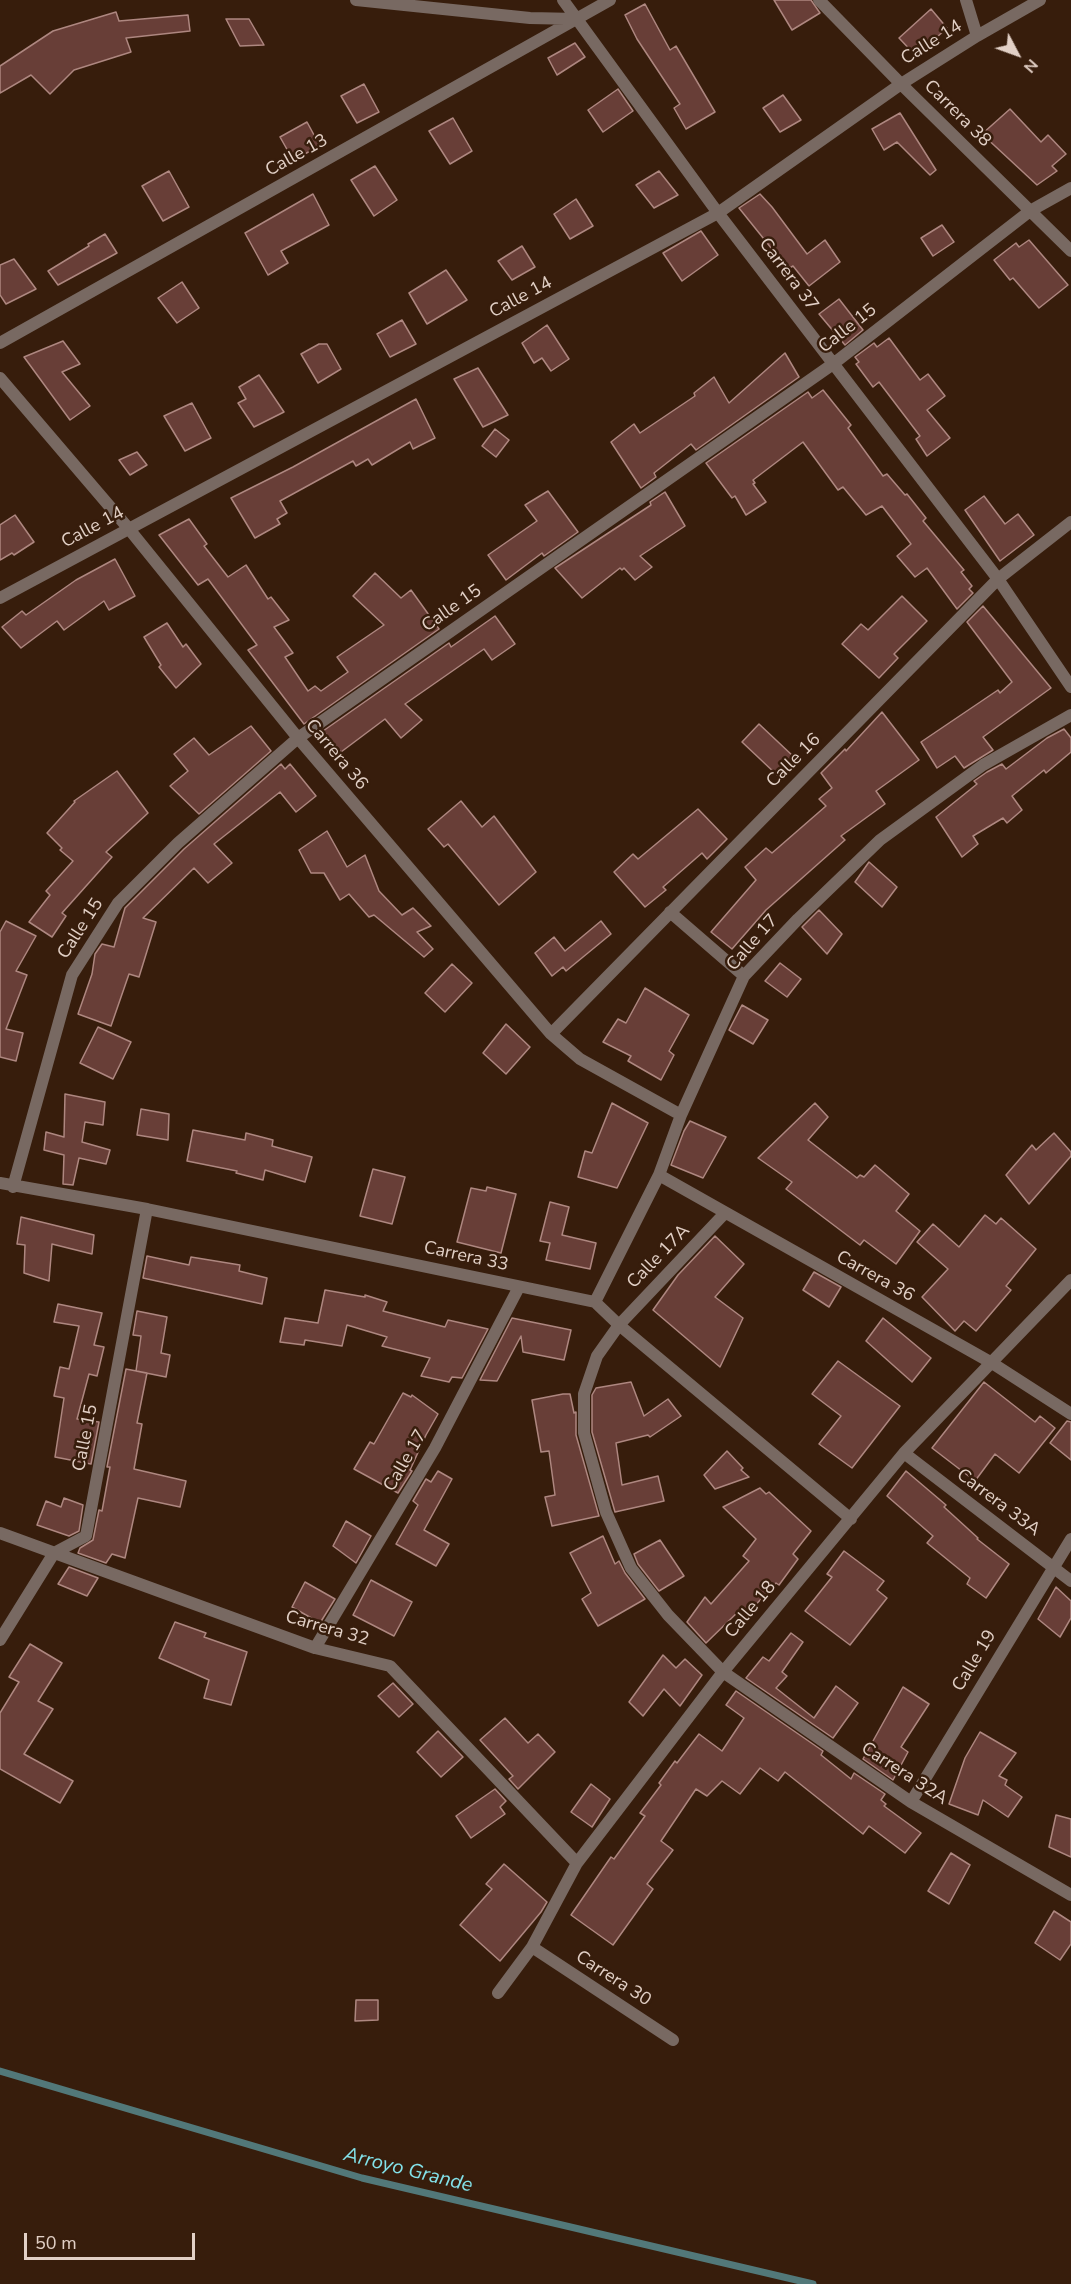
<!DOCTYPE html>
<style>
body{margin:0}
#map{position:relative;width:1071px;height:2284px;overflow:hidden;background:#371d0c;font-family:"Nunito Sans",sans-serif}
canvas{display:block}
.north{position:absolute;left:987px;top:24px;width:60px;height:60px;-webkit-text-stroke:4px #371d0c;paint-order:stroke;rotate:131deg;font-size:16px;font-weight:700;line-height:24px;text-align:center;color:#e2d0c6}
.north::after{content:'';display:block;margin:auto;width:21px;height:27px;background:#e2d0c6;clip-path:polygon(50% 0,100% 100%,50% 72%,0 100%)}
.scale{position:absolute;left:24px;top:2233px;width:171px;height:27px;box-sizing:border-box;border:3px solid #e2d0c6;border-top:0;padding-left:8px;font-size:18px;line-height:21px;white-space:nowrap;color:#e2d0c6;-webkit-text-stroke:4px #371d0c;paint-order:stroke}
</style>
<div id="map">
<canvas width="1071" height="2284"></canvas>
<div class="north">N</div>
<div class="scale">50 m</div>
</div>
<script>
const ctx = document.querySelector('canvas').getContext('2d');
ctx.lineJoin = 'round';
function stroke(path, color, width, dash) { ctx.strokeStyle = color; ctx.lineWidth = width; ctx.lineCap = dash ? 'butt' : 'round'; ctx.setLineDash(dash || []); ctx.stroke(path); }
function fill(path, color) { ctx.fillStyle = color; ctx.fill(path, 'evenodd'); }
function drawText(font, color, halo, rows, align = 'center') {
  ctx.font = font + ' "Nunito Sans",sans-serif'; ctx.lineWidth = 5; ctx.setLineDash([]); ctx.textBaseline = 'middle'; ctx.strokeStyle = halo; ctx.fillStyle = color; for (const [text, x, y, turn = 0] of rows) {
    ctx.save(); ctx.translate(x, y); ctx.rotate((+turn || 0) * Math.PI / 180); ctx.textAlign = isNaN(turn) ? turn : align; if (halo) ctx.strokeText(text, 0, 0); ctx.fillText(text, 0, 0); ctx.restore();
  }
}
stroke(new Path2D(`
 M 0,2071 L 362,2178 L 813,2284`), '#527879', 7);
const building = new Path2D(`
 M 774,0 L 811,0 L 820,13 L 792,30 Z
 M 645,4 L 670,50 L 676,46 L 715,112 L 686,129 L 674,108 L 680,104 L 637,39 L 625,15 Z
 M 931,9 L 947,28 L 916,56 L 899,38 Z
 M 116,12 L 119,21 L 188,15 L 190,31 L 126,38 L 131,52 L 74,70 L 50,94 L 31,75 L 0,93 L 0,66 L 53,31 Z
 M 226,19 L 249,19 L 264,45 L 240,46 Z
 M 575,43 L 585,57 L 557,75 L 548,58 Z
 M 364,84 L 379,112 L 357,123 L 341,96 Z
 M 618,89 L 633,111 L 603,132 L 588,110 Z
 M 783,95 L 801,120 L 780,132 L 763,108 Z
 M 1010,109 L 1041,142 L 1048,135 L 1066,154 L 1052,166 L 1057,171 L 1037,185 L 982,134 Z
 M 900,113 L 936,170 L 930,175 L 897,142 L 884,150 L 872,129 Z
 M 453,118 L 472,151 L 450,164 L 429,131 Z
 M 307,122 L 320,146 L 293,160 L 280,137 Z
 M 375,166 L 397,200 L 374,216 L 351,180 Z
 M 169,171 L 189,207 L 163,221 L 142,186 Z
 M 659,171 L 678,195 L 654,208 L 636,185 Z
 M 313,194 L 329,225 L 281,251 L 288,263 L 268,275 L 245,233 Z
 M 760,194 L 772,207 L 807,254 L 825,240 L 840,262 L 809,286 L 793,266 L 788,269 L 739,208 Z
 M 576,199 L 593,226 L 570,239 L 554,214 Z
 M 942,225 L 954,242 L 933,256 L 921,238 Z
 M 701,231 L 718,255 L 682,281 L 663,253 Z
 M 105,234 L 117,253 L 58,285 L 48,271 L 89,246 L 88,244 Z
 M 1029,240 L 1068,285 L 1039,308 L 1013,278 L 1010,280 L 994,260 L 1016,243 L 1019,247 Z
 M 522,246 L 535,267 L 512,280 L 498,261 Z
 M 14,259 L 36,289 L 6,304 L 0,295 L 0,265 Z
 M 446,270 L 467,300 L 427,324 L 409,293 Z
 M 182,282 L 199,308 L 177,323 L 158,298 Z
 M 839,299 L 863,330 L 845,345 L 819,314 Z
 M 402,320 L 416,344 L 390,357 L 377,334 Z
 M 547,325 L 569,359 L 551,371 L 542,358 L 534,363 L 522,343 Z
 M 889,338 L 920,380 L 928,374 L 945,396 L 927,410 L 950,438 L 927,456 L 916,439 L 920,436 L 879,382 L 873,387 L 856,364 L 859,362 L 855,357 L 874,343 L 877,347 Z
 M 63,341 L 80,364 L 62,372 L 90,406 L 70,420 L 24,357 Z
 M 319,344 L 327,344 L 341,369 L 318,383 L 301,354 Z
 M 785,353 L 799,377 L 696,450 L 691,444 L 654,473 L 656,477 L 641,488 L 611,442 L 634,424 L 640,433 L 695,396 L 694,393 L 714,377 L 729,403 Z
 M 478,368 L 508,415 L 483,427 L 454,379 Z
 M 259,375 L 284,412 L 254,427 L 238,403 L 246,399 L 239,387 Z
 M 823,390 L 851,425 L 848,428 L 883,476 L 887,474 L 905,495 L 907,494 L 926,518 L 923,521 L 964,570 L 961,572 L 972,586 L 969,589 L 973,593 L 957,609 L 927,568 L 915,577 L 897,556 L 911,544 L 882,506 L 866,515 L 843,487 L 838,490 L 803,442 L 753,480 L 755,483 L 753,484 L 766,502 L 746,515 L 735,496 L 732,498 L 706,463 L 808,392 L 812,398 Z
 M 416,399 L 435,438 L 413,449 L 410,442 L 372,465 L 368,459 L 356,466 L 353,461 L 280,501 L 287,513 L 277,519 L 280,524 L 255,538 L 231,498 L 293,467 Z
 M 192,403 L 211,438 L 185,451 L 164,416 Z
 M 495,429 L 509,440 L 496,457 L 482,446 Z
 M 137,452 L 147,465 L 130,475 L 119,460 Z
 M 548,491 L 578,532 L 544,556 L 542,553 L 506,580 L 488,555 L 537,521 L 525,505 Z
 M 665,492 L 685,526 L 640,556 L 652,567 L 635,580 L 624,568 L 622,570 L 620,568 L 582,598 L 555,568 L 651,505 L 650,502 Z
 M 984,496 L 1005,524 L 1018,514 L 1034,535 L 1000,561 L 965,510 Z
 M 15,515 L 34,542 L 14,555 L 12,553 L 0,560 L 0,525 Z
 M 189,519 L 207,544 L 204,546 L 228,577 L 246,565 L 268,599 L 271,597 L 289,620 L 274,627 L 293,653 L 285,657 L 308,691 L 315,686 L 321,691 L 348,672 L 337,657 L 384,625 L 353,596 L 375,573 L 401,598 L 411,590 L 439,629 L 304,724 L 248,650 L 257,645 L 208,579 L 198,585 L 159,535 Z
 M 115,559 L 135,596 L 109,610 L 104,601 L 64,630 L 57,621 L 21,648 L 2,627 L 22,611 L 26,615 L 76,580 Z
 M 902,596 L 927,621 L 894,654 L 898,658 L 879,678 L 842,644 L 861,624 L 868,630 Z
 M 983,606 L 1051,688 L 983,737 L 993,750 L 964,768 L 955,756 L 937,768 L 921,742 L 998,690 L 1000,693 L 1012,682 L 967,622 Z
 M 495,616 L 515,644 L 492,660 L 484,649 L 405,704 L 422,720 L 401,738 L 385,719 L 341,752 L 323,731 L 449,643 L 451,647 Z
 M 167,623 L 183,647 L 186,644 L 201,664 L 176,688 L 159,667 L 161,665 L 144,637 Z
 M 882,712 L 919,760 L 876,791 L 885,804 L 841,836 L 845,840 L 766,910 L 732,949 L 711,932 L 756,880 L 745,867 L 766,848 L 772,853 L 826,806 L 819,799 L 832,788 L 821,773 L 845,749 L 846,751 Z
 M 759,724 L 794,757 L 777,775 L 742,742 Z
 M 251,726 L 271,751 L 199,814 L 170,786 L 188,771 L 174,754 L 194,738 L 209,755 Z
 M 1064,729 L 1071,738 L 1071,752 L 1046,773 L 1044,770 L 1012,796 L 1022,810 L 1007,823 L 1003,818 L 973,836 L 978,844 L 962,857 L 936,817 L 977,784 L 974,781 L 987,772 L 1002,764 L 1006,769 L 1047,738 Z
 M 281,764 L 285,769 L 290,764 L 316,796 L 296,812 L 280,792 L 214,844 L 232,863 L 208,883 L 194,868 L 143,918 L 156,922 L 139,977 L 129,974 L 111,1026 L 78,1014 L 92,974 L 95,954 L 102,944 L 114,947 L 125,908 L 184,849 Z
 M 117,771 L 148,813 L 106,852 L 112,857 L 62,913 L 66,916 L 52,937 L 29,922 L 50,895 L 46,891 L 73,861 L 60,850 L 62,848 L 47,833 L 75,802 L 74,801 Z
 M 461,801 L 482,827 L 494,816 L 536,872 L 499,905 L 448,844 L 444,847 L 428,829 Z
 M 698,809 L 727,839 L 707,859 L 702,853 L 663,887 L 666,890 L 645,907 L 614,872 L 633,854 L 638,859 Z
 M 327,831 L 347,867 L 365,855 L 379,891 L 402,915 L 413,908 L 431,926 L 417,932 L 433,949 L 424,957 L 374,915 L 369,917 L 349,894 L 340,900 L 324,873 L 311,873 L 299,850 Z
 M 869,862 L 897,887 L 882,907 L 855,882 Z
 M 819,910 L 842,934 L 827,954 L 802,927 Z
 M 6,921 L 36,936 L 16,971 L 27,975 L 6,1029 L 23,1033 L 16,1061 L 0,1057 L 0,932 Z
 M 601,921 L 611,934 L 566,971 L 563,967 L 552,976 L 535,953 L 554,937 L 565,951 Z
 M 780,963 L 801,979 L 787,997 L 765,981 Z
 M 452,964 L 472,983 L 445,1012 L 425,993 Z
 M 645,988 L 689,1015 L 669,1051 L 674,1055 L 661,1080 L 628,1061 L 631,1056 L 603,1042 L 618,1019 L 626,1023 Z
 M 742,1005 L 768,1020 L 753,1044 L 729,1030 Z
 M 506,1024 L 530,1047 L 506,1074 L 483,1053 Z
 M 98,1027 L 131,1042 L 113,1079 L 80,1063 Z
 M 65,1094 L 105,1102 L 103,1125 L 85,1122 L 82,1142 L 110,1150 L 106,1164 L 79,1158 L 73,1185 L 63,1184 L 64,1155 L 44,1150 L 46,1132 L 64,1137 Z
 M 612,1103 L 648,1123 L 617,1188 L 578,1177 L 585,1151 L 592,1153 Z
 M 815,1103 L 828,1117 L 808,1140 L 857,1178 L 860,1175 L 864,1177 L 875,1165 L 909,1194 L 896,1211 L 920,1231 L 896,1264 L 864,1240 L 860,1245 L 786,1189 L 792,1182 L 758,1158 Z
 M 141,1109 L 169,1114 L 168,1140 L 137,1135 Z
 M 690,1121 L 726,1137 L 703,1178 L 671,1165 L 684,1131 Z
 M 193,1130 L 245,1140 L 246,1133 L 273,1140 L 272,1146 L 312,1157 L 305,1182 L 265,1170 L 263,1180 L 236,1173 L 237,1171 L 187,1161 Z
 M 1054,1133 L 1071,1152 L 1071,1156 L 1029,1204 L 1006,1175 L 1032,1145 L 1036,1150 Z
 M 373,1169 L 405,1177 L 392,1224 L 360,1216 Z
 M 487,1187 L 516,1194 L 501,1253 L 457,1242 L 471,1188 L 486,1191 Z
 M 550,1202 L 569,1207 L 562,1235 L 596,1243 L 590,1269 L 546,1260 L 550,1243 L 540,1241 Z
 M 985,1215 L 996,1224 L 1001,1218 L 1036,1249 L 1006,1286 L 1011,1290 L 976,1331 L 964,1321 L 955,1331 L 922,1297 L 948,1269 L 917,1242 L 933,1224 L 959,1247 Z
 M 21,1217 L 94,1235 L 92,1254 L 52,1244 L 49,1281 L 24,1273 L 25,1245 L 17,1244 Z
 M 715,1236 L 744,1264 L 715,1297 L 743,1318 L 720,1367 L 653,1310 L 678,1275 Z
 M 147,1256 L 189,1265 L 191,1257 L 240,1265 L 239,1271 L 267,1278 L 262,1304 L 143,1278 Z
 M 814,1272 L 841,1287 L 829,1307 L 803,1290 Z
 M 325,1290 L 365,1297 L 365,1295 L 387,1302 L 383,1311 L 445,1327 L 448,1320 L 488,1329 L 462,1378 L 452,1377 L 449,1382 L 421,1376 L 430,1358 L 382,1346 L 387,1337 L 347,1325 L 342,1346 L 305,1340 L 304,1345 L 280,1342 L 285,1318 L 318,1323 Z
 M 58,1304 L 102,1313 L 94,1345 L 104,1347 L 97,1376 L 89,1374 L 77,1419 L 99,1422 L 91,1464 L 55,1457 L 64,1398 L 54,1396 L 60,1367 L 69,1369 L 79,1326 L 54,1322 Z
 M 137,1311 L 167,1317 L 161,1353 L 170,1355 L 166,1377 L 136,1371 L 141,1336 L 133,1335 Z
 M 512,1318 L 571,1330 L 564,1360 L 523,1352 L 521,1336 L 497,1381 L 480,1380 Z
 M 883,1318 L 931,1358 L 912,1382 L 866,1341 Z
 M 838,1361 L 900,1406 L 852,1468 L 819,1444 L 841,1416 L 812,1394 Z
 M 126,1369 L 147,1373 L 137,1423 L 142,1424 L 134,1469 L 186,1481 L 180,1507 L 138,1498 L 125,1558 L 112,1554 L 106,1563 L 78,1553 L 80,1548 L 93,1540 L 99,1510 L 102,1511 L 110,1467 L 107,1467 Z
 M 631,1382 L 644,1416 L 668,1399 L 681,1416 L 650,1437 L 648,1435 L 616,1443 L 622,1485 L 658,1476 L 664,1501 L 615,1512 L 592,1432 L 592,1395 L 596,1388 Z
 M 984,1382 L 1035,1422 L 1040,1416 L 1055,1428 L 1019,1473 L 995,1454 L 975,1481 L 932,1448 Z
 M 403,1393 L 411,1397 L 412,1395 L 438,1414 L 426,1435 L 410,1470 L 412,1471 L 398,1493 L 354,1469 L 370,1442 L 374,1444 Z
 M 563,1394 L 570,1394 L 574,1413 L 576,1412 L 576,1435 L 599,1516 L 552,1526 L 545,1497 L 555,1495 L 549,1451 L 541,1452 L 532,1400 Z
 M 1067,1421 L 1071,1422 L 1071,1460 L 1050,1443 Z
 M 727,1451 L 743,1468 L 741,1470 L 749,1477 L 715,1489 L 704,1475 Z
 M 438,1471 L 452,1479 L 424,1530 L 449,1544 L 436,1566 L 396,1544 L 418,1505 L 413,1501 L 426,1479 L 431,1482 Z
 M 906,1471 L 946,1505 L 944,1507 L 978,1538 L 977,1539 L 1009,1564 L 986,1598 L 967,1584 L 970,1578 L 927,1543 L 933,1536 L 887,1496 Z
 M 760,1488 L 766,1494 L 769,1492 L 811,1531 L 793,1554 L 798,1559 L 779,1585 L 776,1583 L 748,1613 L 742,1608 L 706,1643 L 687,1622 L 705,1597 L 711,1604 L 749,1561 L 743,1556 L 756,1539 L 723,1507 Z
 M 64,1498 L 83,1505 L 79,1531 L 69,1536 L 37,1525 L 46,1501 L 61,1507 Z
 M 346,1521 L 371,1536 L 356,1563 L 333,1546 Z
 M 603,1536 L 615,1564 L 619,1561 L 625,1573 L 645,1599 L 598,1626 L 582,1599 L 591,1593 L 570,1553 Z
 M 660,1540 L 684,1576 L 659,1591 L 638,1564 L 634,1554 Z
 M 844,1551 L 884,1581 L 877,1590 L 887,1598 L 850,1645 L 805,1611 L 832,1577 L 827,1574 Z
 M 69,1567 L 98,1578 L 87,1596 L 58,1584 Z
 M 371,1580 L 412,1602 L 394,1636 L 353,1615 Z
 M 305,1582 L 335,1599 L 320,1623 L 292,1607 Z
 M 1056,1587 L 1071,1601 L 1071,1618 L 1060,1637 L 1038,1619 Z
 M 175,1622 L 206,1633 L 204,1637 L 247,1652 L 231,1705 L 204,1698 L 209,1680 L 159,1658 Z
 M 791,1633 L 803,1642 L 782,1672 L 787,1676 L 776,1688 L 814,1718 L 836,1686 L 858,1703 L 833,1738 L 746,1678 L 763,1657 L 769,1661 Z
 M 30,1644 L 62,1663 L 38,1701 L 53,1709 L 24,1754 L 73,1781 L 60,1803 L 0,1769 L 0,1713 L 19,1682 L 9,1677 Z
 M 663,1655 L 676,1668 L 685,1659 L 702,1675 L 680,1706 L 664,1689 L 643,1716 L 629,1702 Z
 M 393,1683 L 413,1704 L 399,1717 L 378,1696 Z
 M 903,1687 L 929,1704 L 901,1747 L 908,1752 L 893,1780 L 863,1759 Z
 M 736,1691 L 823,1751 L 821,1755 L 851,1779 L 854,1773 L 885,1794 L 881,1800 L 886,1804 L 884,1806 L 921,1833 L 905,1853 L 869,1826 L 863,1834 L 785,1772 L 778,1781 L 760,1768 L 740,1794 L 722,1781 L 707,1796 L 696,1789 L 661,1841 L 673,1850 L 647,1884 L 653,1889 L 613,1945 L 571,1915 L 611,1857 L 614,1859 L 645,1816 L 640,1813 L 661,1785 L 659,1783 L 675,1761 L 677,1763 L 699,1734 L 722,1751 L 744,1718 L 726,1705 Z
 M 505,1718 L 528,1743 L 538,1734 L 555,1752 L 518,1789 L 509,1779 L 513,1776 L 480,1740 Z
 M 438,1731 L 463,1757 L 441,1777 L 417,1752 Z
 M 980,1732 L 1016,1753 L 999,1776 L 1007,1780 L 1005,1785 L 1022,1797 L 1008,1817 L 983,1800 L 978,1815 L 949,1804 L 965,1758 Z
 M 591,1784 L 610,1799 L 592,1827 L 571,1812 Z
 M 495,1789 L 506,1801 L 500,1807 L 505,1814 L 471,1838 L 456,1816 Z
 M 1056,1815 L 1071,1819 L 1071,1857 L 1049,1847 Z
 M 951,1853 L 970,1865 L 949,1904 L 928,1891 Z
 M 504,1864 L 547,1902 L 541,1912 L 500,1961 L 460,1925 L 492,1889 L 486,1884 Z
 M 1054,1911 L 1071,1922 L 1071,1944 L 1060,1960 L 1035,1943 Z
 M 356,2000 L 378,2000 L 378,2020 L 355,2021 Z`);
fill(building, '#683e37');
stroke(building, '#ae8780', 1.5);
stroke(new Path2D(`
 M 356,0 L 530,18 L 577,19
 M 563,0 L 718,213 L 998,579 L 1071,687
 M 819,0 L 901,84 L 1071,251
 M 966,0 L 977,36
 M 0,343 L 610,0
 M 0,378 L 129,529 L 298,738 L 551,1034 L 580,1059 L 681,1115
 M 0,598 L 718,213 L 901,84 L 977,36 L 1040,0
 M 670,912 L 744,976
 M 551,1034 L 998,579 L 1071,522
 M 659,1175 L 992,1363 L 1071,1414
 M 0,1183 L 147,1209 L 595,1302 L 619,1325 L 851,1519
 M 13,1187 L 72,975 L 118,903 L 178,843 L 298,738 L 833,364 L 1030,211 L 1071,188
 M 725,1213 L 619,1325 L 597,1356 L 584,1394 L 584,1433 L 606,1512 L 631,1568 L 668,1615 L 723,1672 L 911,1802 L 1071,1895
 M 595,1302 L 659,1175 L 681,1115 L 744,976 L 798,919 L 880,840 L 983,765 L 1071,715
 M 904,1453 L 1071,1581
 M 0,1533 L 315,1648 L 390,1666 L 577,1863
 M 0,1640 L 54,1553 L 86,1536 L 147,1209
 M 315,1648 L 435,1448 L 519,1287
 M 911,1802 L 1071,1539
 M 532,1947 L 673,2040
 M 498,1993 L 532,1947 L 577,1863 L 723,1672 L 904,1453 L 1071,1280`), '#786962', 12);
drawText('18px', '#e2d0c6', '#371d0c', [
 ["Calle 14",932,43,-32],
 ["Carrera 38",957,114,45],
 ["Calle 13",297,156,-29],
 ["Carrera 37",788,275,53],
 ["Calle 14",521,298,-28],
 ["Calle 15",848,329,-38],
 ["Calle 14",93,528,-28],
 ["Calle 15",452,609,-35],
 ["Carrera 36",336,755,50],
 ["Calle 16",794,761,-45],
 ["Calle 15",81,929,-57],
 ["Calle 17",753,943,-49],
 ["Carrera 33",466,1257,12],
 ["Calle 17A",659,1257,-46],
 ["Carrera 36",875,1277,29],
 ["Calle 15",86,1438,-79],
 ["Calle 17",406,1461,-60],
 ["Carrera 33A",998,1503,37],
 ["Calle 18",751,1610,-50],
 ["Carrera 32",327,1629,16],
 ["Calle 19",975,1661,-59],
 ["Carrera 32A",904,1774,33],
 ["Carrera 30",613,1979,33]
]);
drawText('italic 20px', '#83e2ea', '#371d0c', [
 ["Arroyo Grande",408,2171,14]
]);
</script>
